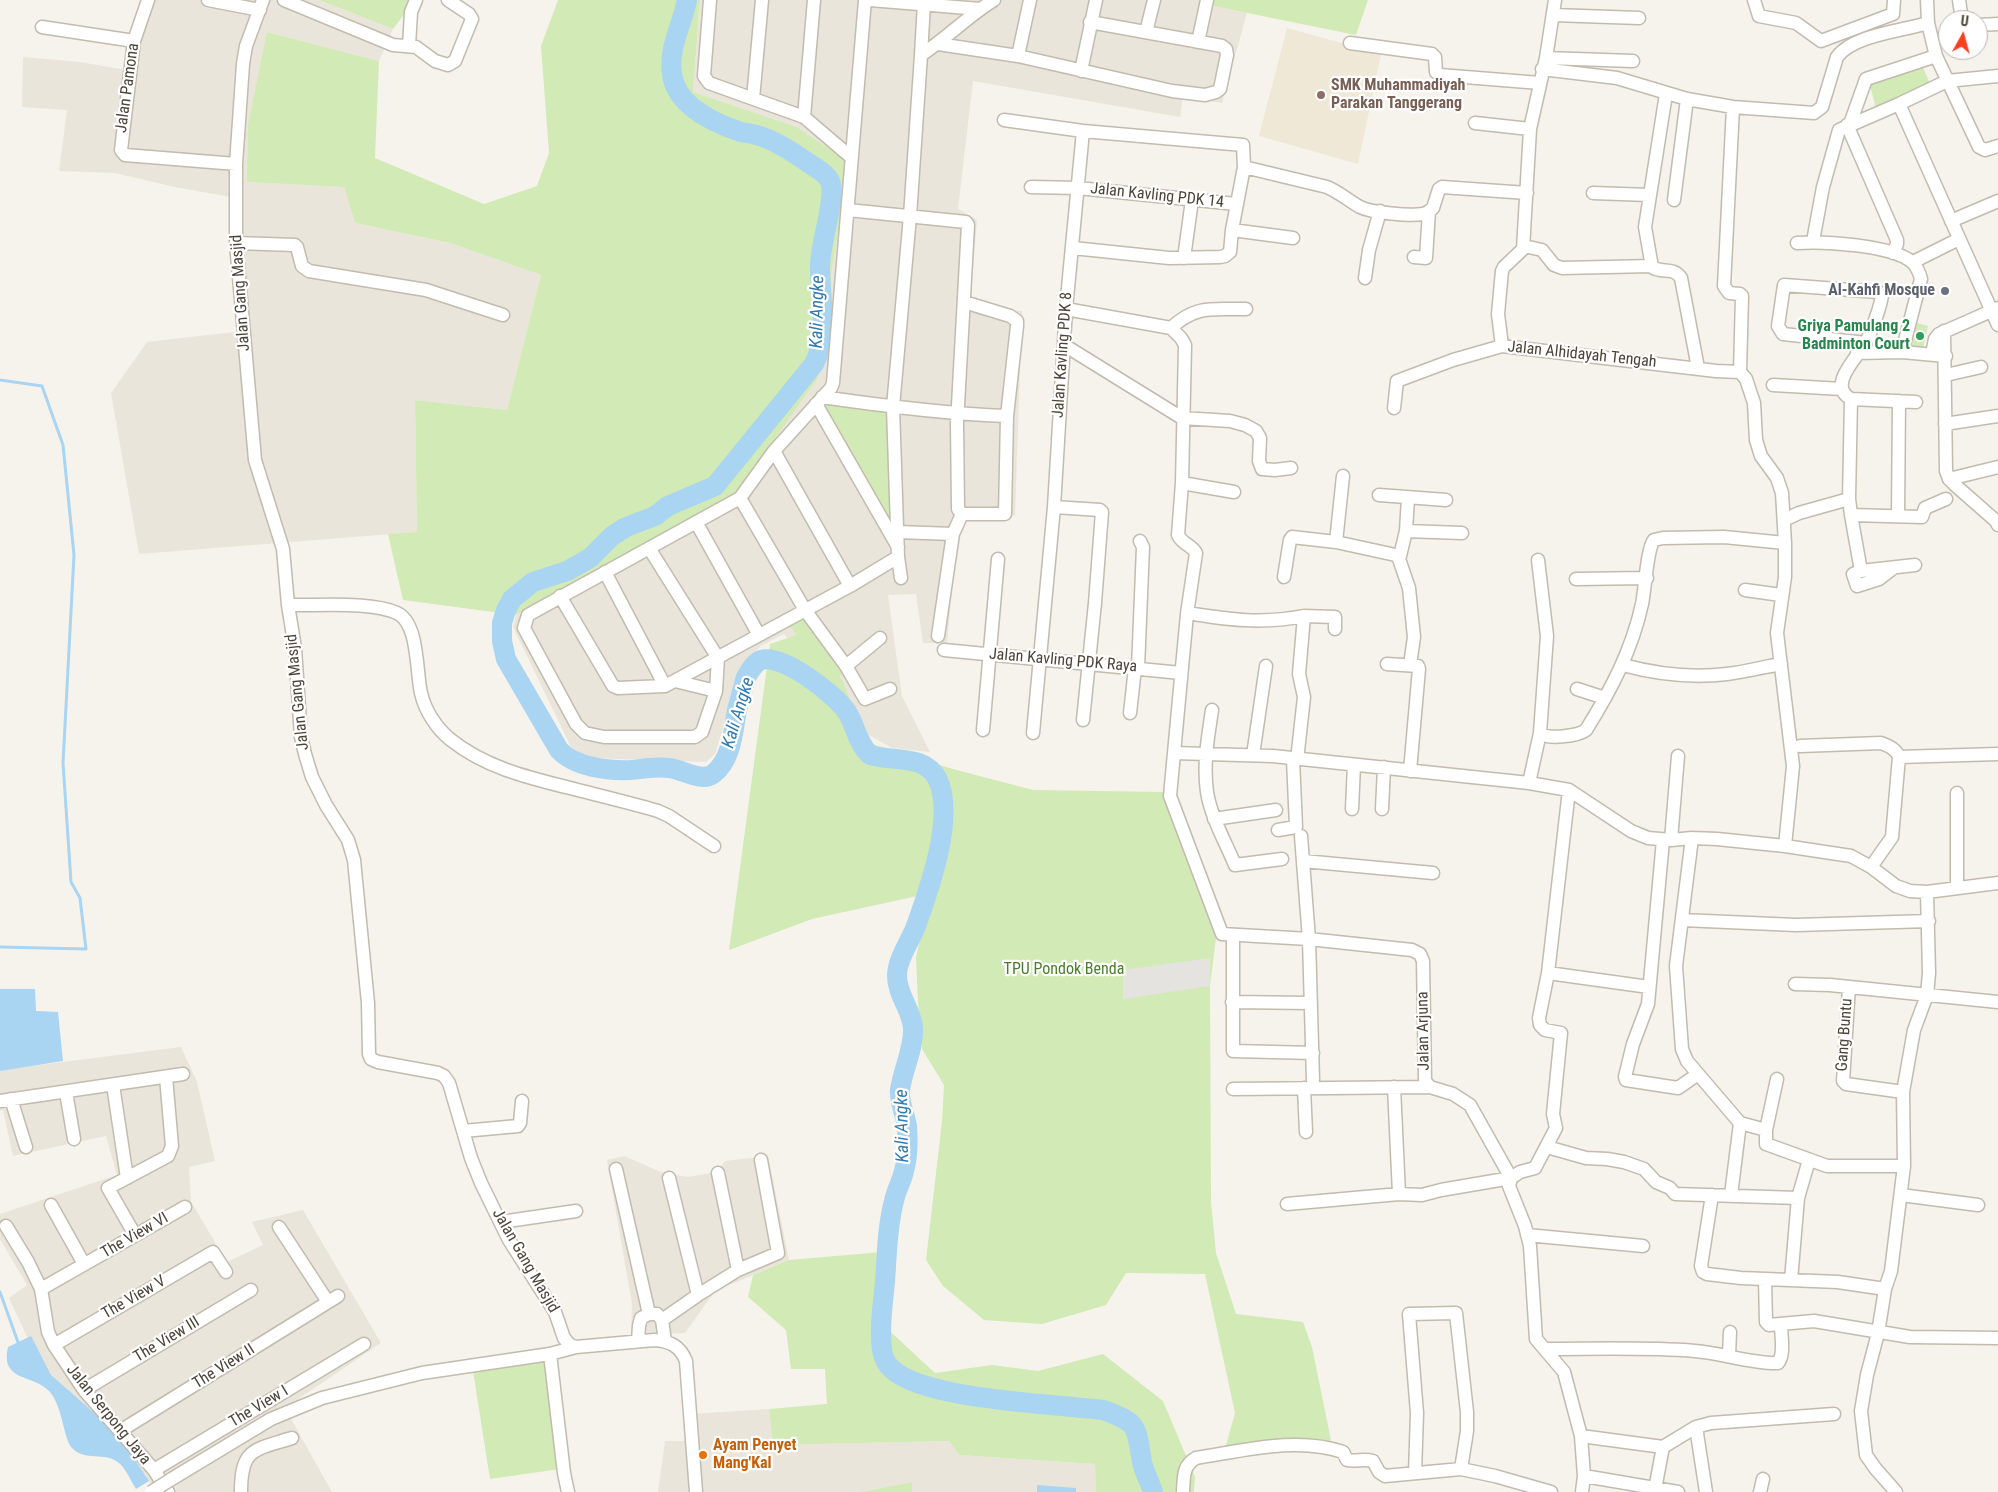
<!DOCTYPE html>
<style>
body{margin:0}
#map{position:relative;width:1998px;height:1492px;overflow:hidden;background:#f6f3ec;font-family:"Roboto Condensed",sans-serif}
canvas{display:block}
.north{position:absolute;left:1938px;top:10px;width:50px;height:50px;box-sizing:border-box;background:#fff;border:1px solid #b7b4b0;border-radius:50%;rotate:7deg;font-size:14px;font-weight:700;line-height:20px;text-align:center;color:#4b4439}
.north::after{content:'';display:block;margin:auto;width:18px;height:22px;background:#fc3f1d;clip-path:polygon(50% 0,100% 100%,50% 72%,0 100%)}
</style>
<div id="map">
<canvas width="1998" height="1492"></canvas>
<div class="north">U</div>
</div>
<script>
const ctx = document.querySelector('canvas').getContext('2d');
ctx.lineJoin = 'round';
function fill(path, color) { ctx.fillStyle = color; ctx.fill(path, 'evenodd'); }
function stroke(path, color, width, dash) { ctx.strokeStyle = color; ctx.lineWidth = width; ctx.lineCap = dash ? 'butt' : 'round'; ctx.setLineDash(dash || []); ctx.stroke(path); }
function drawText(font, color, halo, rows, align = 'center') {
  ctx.font = font + ' "Roboto Condensed",sans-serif'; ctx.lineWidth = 4.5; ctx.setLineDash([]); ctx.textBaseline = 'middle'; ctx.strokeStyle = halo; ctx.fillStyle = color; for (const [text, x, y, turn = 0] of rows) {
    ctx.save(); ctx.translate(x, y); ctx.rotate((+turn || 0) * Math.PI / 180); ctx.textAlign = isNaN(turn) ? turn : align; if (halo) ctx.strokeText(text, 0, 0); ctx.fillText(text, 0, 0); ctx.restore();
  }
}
fill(new Path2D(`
 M 144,0 L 319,0 L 393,29 L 379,61 L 267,32 L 247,182 L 344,187 L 355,223 L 450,243 L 541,275 L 507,410 L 415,400 L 417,532 L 139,554 L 111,393 L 147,342 L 243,331 L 230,197 L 175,187 L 115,173 L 59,171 L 67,110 L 22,107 L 23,57 L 80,62 L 126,70 L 135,19 Z
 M 700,0 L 1203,0 L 1203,4 L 1247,13 L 1222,103 L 1183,97 L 1180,117 L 973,81 L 958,209 L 977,220 L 970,307 L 1022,311 L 1015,515 L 959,519 L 947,643 L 923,643 L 916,594 L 888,595 L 902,696 L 930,752 L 892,748 L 851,725 L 784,634 L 761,646 L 744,663 L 715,754 L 706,762 L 589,758 L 571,747 L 513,627 L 516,615 L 735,495 L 831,330 L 831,274 L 850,163 L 797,127 L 693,92 Z
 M 181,1047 L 197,1082 L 215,1161 L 189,1167 L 191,1202 L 227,1262 L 263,1245 L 252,1222 L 303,1210 L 381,1343 L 285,1408 L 332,1492 L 157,1492 L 120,1444 L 42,1369 L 9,1298 L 27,1285 L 0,1239 L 0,1214 L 117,1175 L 106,1136 L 13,1156 L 3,1110 L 0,1111 L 0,1070 Z
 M 624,1156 L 661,1172 L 688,1177 L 717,1172 L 725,1161 L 768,1156 L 789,1260 L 715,1291 L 685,1333 L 631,1335 L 632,1304 L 607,1160 Z
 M 769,1409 L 773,1445 L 949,1441 L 959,1455 L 1095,1464 L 1096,1492 L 912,1492 L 912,1482 L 860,1492 L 658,1492 L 665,1441 L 693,1441 L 691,1414 Z`), '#eae5da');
fill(new Path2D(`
 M 1287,28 L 1381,54 L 1358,164 L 1259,136 Z`), '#efe8d6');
fill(new Path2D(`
 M 319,0 L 415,0 L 393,29 Z
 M 558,0 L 700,0 L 693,92 L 797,127 L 850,163 L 831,274 L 831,330 L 817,379 L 735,495 L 516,615 L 403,600 L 388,534 L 417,532 L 415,400 L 507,410 L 541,275 L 450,243 L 355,223 L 344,187 L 247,182 L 248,125 L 267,32 L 379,61 L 375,158 L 484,204 L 537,186 L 549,153 L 541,46 Z
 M 1203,0 L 1368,0 L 1356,35 L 1203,4 Z
 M 1922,65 L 1930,84 L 1876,108 L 1869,82 Z
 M 1917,323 L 1928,326 L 1923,349 L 1911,347 Z
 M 816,404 L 893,407 L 893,538 Z
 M 807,613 L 845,674 L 839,676 L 843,682 L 866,742 L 953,769 L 1033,790 L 1165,792 L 1217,930 L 1210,986 L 1211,1202 L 1216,1253 L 1236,1314 L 1303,1322 L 1312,1347 L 1334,1455 L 1281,1450 L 1223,1456 L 1235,1413 L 1205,1274 L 1126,1273 L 1106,1305 L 1042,1324 L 984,1320 L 943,1286 L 926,1260 L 942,1121 L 944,1085 L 922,1049 L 918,1002 L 916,957 L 931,893 L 812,919 L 729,950 L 770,644 L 797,635 L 786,621 Z
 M 882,1252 L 880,1322 L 935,1373 L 992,1365 L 1038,1371 L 1103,1354 L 1163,1401 L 1195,1477 L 1194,1492 L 1096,1492 L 1095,1464 L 959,1455 L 949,1441 L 773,1445 L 769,1409 L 827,1404 L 825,1369 L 791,1369 L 786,1330 L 748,1297 L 753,1275 L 789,1260 Z
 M 546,1360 L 560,1469 L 490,1479 L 473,1371 Z
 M 912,1482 L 912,1492 L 860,1492 Z`), '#d2eab5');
fill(new Path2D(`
 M 1210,958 L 1210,986 L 1123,999 L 1123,970 Z`), '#e5e3e0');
fill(new Path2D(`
 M 0,989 L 35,989 L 36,1011 L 58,1012 L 63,1061 L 0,1071 Z
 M 31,1336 L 51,1375 L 108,1425 L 126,1447 L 149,1481 L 136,1489 C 131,1481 126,1469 119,1463 C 105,1451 85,1462 72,1448 C 63,1438 63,1406 49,1391 C 33,1374 0,1382 8,1347 Z
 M 1037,1485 L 1076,1488 L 1076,1492 L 1037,1492 Z`), '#a9d4f2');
stroke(new Path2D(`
 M 0,380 L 42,386 L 63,445 L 74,555 L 63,763 L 71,882 L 80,898 L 86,949 L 0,947
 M 0,1292 L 19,1345`), '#a9d4f2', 3);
stroke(new Path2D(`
 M 687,0 C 682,25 668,48 672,74 C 676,106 714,123 741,132 C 747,133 754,134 760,136 C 778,142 794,153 810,164 C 816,168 826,173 830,181 C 837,199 819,245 820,267 C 820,298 829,336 814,364 L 715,486 L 668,506 L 655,516 L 626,527 L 612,536 L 590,558 L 567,571 L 533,582 L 512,599 L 506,610 L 502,623 L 502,641 L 506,659 L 559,750 C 575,767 607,771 631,770 C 643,769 656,766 669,768 C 682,769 701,783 713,774 C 732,760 733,731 737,710 C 740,699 743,688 746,677 C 750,671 754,663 761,660 C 782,653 836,695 847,712 C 856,726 857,743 870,755 C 893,762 926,754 938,780 C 955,818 929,889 916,926 C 910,942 897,959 897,976 C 897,995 912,1010 913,1028 C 914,1049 903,1069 900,1090 C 899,1102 905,1114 907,1126 C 908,1139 908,1157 904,1171 C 902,1181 896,1190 894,1201 C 887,1227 887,1255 885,1282 C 883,1304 879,1327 882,1350 C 883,1357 886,1364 892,1369 C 924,1400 1056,1404 1103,1410 C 1140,1423 1136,1427 1142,1462 C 1144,1472 1150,1482 1153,1492`), '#a9d4f2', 20);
const minor = new Path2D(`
 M 148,0 L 134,41 L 121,150 L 125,155 L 236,164
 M 208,0 L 260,10
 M 263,0 L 246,46 L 243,64 L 236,164 L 236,243 L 255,460 L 283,549 L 288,605 L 295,648 L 301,737 L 305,754 L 312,777 L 326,805 L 348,840 L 354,860 L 368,1003 L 369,1054 L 371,1059 L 378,1062 L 438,1073 L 444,1076 L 449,1083 L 471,1158 L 481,1183 L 509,1240 L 555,1312 L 564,1338 L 570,1345 L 576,1347
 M 284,0 L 393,45 L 416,47 L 435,61 L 448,65 L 455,61 L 472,19 L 469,14 L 448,0
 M 710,0 L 704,76 L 709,83 L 804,117 L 852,158
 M 870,0 L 980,9
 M 1754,0 L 1759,16 L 1796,23 L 1821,41 L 1893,14 L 1894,0
 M 1927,0 L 1928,23 L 1936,56 L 1979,147 L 1985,150 L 1998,146
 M 1959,0 L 1962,20
 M 1553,15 L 1639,18
 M 1978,25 L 1998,24
 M 42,27 L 134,41
 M 1146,32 L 1154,0
 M 1198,42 L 1207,0
 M 1350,43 L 1432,54 L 1435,57 L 1436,72 L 1440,75 L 1540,83
 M 938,44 L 1018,56 L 1172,91 L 1205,95 L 1216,92 L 1220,89 L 1227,55 L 1226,49 L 1222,46 L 1090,22
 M 409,46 L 411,12 L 416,0
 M 921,55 L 924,3
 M 1018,56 L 1030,0
 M 1546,58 L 1633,61
 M 1542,69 L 1617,78 L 1687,99 L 1733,107 L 1814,113 L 1822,107 L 1837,57 C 1853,35 1902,31 1928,23
 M 1081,71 L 1096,0
 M 1666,94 L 1645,227 L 1652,267 C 1662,274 1673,266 1681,278 L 1698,368
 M 753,99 L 762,0
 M 1899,104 L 1998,325
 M 1733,107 L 1724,286 L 1729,293 L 1740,294 L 1742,296 L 1740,372 L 1746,379 L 1754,403 L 1756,440 L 1761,456 L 1777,478 L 1782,493 L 1785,543 L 1785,577 L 1777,633 L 1793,766 L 1785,846
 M 804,117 L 814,0
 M 1004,120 L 1083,131 L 1066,309 L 1054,507 L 1033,733
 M 1475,123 L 1530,129
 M 1850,124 L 1866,79 L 1936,56
 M 1847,125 L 1897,240 L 1897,244 L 1893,253
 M 1083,131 L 1243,145 L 1244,167 L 1232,230 L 1293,238
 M 1244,167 L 1327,187 C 1339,192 1349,201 1360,207 C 1372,213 1410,216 1423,214 C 1427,213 1430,211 1433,208 L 1439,189 L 1442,187 L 1527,193
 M 1031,187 L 1078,188 L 1236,204
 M 1593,193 L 1649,195
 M 1674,200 L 1687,99
 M 848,210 L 966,222 L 968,225 L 957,423 L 958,509 L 962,514
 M 1951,221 L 1998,201
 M 1813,241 L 1823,187 L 1839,130 L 1899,104 L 1947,81 L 1998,76
 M 236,243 L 295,245 L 297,247 L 302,266 L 309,271 L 426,290 L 503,315
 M 1797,243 C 1822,241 1892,245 1912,262 C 1916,265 1920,274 1921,279 L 1902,352
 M 1524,246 L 1542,250 L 1554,265 L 1562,268 L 1652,266
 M 1073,248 L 1169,258 L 1220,257 L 1225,256 L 1230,252 L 1232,230
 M 1414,257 L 1426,258 L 1429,211
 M 1184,258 L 1192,200
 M 1913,262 L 1959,239
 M 1365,278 L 1369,250 L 1380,211
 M 1066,309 L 1171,328 L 1181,338 L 1185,345 L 1182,483 L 1178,535 C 1182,544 1192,545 1196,553 L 1187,614 L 1174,753
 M 1171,328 C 1197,304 1213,310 1246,309
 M 1944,331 L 1946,471 L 1949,479 L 1955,485 L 1996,521 L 1998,525
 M 1866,343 L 1783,334 L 1778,326 L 1784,285 L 1878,292 L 1882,294 C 1882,303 1871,333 1866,342 C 1859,356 1826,385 1851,399 L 1916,402
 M 1064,345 L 1182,418 L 1230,421 L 1245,425 L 1256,431 L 1260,438 L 1259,461 L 1262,469 L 1275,470 L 1291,468
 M 1502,346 L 1498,314 L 1502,271 L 1504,267 L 1523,249 L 1530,129 L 1546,58 L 1555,0
 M 1857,353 L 1902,352 L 1946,356
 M 1932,354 L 1935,339 L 1939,334 L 1998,308
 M 1946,375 L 1981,367
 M 1773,385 L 1842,389
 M 822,397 C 884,406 945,414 1007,416
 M 1851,399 L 1849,499 L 1851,515 L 1922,517 L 1925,508 L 1946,499
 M 816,404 L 898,547
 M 1394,408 L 1397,381 L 1453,360 L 1502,346 L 1716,371 L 1740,372
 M 1945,424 L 1998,416
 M 774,451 L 850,586
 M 1949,479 L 1998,467
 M 1182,483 L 1234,492
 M 1379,495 L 1446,500
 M 740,498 L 805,610 L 846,666 L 865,699 L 890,689
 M 1054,507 L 1100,510 L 1102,512 L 1095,603 L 1083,720
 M 962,514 L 1005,514 L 1007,416 L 1017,326 L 1017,321 L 1010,316 L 964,302
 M 1851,515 L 1861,571 L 1915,565
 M 1898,516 L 1899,401
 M 1784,520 L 1799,513 L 1849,499
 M 696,522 L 759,635
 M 1406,531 L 1462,533
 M 898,532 L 953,534
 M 1336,542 L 1343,476
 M 649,548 L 718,658 L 716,691 L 702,732 L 695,737 L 604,737 L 585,733 L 576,724 L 524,628 L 528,615 L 740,498 L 774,451 L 831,388 L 833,383 L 865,0
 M 1398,556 L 1409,588 L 1414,637 L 1410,665
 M 898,557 L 901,578
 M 1538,560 L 1547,636 L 1540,733 C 1547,740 1578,736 1586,730 C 1611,690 1632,650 1642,604 C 1645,590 1647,548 1654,540 L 1663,538 L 1724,537 L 1785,543
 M 1861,571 L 1853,574 L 1857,586 L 1879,579 L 1892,569
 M 605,572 L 665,686
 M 1284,577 L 1290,540 L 1292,537 L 1336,542 L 1400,556 L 1406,531 L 1408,498
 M 1576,579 L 1647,578
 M 1745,590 L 1781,595
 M 560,596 L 613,686 L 618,688 L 665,686 L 850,586 L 898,557 L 893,407 L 910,216 L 921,55 C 947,38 968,16 994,0
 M 288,605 C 317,606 371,601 397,613 C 419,623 416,672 421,693 C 425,711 437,729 451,740 C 485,767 526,777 566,787 C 597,795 627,802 658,811 L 669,816 L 714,846
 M 1188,613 C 1230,620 1262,624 1304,616 L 1299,674 L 1304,697 L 1297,760
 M 1304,616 L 1335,617 L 1335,629
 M 938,636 L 953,534 L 962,514
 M 944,650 L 1181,673
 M 1387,664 L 1418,666 L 1419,669 L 1410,771
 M 1623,665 C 1656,674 1693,678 1727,674 C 1745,672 1763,667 1781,664
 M 846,666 L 880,638
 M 1138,668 L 1143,547 L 1140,541
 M 675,681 L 716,691
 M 1577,689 L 1605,698
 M 1212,710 C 1208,737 1203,764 1207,792 C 1211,817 1225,841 1235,865 L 1282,859
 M 1130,713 L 1135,668
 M 983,730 L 998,559
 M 1800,746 L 1881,743 C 1889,746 1896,749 1899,757 L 1892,837 L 1871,867
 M 1253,755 L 1266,666
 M 1899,757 L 1998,754
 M 1529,783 L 1540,733
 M 1957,793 L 1957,887
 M 1352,809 L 1354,765
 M 1382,809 L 1384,767
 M 1214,819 L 1276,810
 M 1278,830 L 1296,827 L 1293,759
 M 1301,836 L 1309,939 L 1313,1080
 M 1692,838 L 1676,966 L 1682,1049 L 1687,1061 L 1740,1123 L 1766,1130
 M 1663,840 L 1648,1004 L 1633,1044 L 1625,1077 L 1626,1080 L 1678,1088 L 1698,1074
 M 1671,840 L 1678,756
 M 1303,861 L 1433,873
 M 1682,920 L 1796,925 L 1929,921
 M 1233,936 L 1233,1051 L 1313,1053
 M 1548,973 L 1649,987
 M 1795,984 L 1830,985 L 1998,1002
 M 1849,987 L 1843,1081 L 1846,1084 L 1903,1092
 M 1232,1002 L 1311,1003
 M 1777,1079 L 1766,1130 L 1766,1144 L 1827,1166 L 1904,1166
 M 113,1085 L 127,1178
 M 1394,1087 L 1399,1194
 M 1304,1088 L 1306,1132
 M 1233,1089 L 1430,1087
 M 66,1092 L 74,1139
 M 11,1099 L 26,1147
 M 0,1101 L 183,1074
 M 463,1131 L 518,1126 L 520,1123 L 522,1101
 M 1547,1147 L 1586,1158 L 1607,1159 L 1624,1162 L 1644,1169 L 1656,1182 L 1670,1188 L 1675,1194 L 1798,1198
 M 616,1169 L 649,1314
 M 718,1173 L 738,1270
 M 669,1178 L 698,1295 L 738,1270 L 778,1253 L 761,1160
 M 1712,1195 L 1701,1266 L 1703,1272 L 1707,1274 L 1741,1278 L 1838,1282 L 1885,1289
 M 1731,1195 L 1740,1123
 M 1901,1195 L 1978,1205
 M 1287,1204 L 1399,1194 L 1422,1195 L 1441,1190 L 1511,1178 L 1520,1172 L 1535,1168 L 1556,1128 L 1553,1114 L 1561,1033 L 1545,1030 L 1540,1025 L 1539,1018 L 1548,973 L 1569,790
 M 51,1205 L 84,1264
 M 501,1222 L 576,1211
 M 6,1226 L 28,1262 L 41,1289 L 48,1332 L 54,1345 L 84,1390 L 154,1470 L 168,1492
 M 279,1227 L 328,1302
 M 135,1235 L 108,1188 L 168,1156 L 172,1146 L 166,1077
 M 1527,1235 L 1643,1246
 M 1765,1279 L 1766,1322 L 1769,1325 L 1814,1321 L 1910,1337 L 1998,1338
 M 1791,1280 L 1798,1198 L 1809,1160
 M 41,1289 L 185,1207
 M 662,1320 L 698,1295
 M 638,1341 L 639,1326 L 641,1318 L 649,1314 L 657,1314 L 662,1320 L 665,1341
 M 54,1345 L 213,1252 L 226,1272
 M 1546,1349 C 1595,1349 1645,1347 1695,1351 C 1722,1353 1752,1364 1778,1363 C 1785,1355 1781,1336 1781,1325
 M 550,1354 L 564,1473 L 568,1492
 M 1729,1355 L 1730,1332
 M 84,1390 L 251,1290
 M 1696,1427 L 1706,1492
 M 120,1431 L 338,1296
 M 1581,1436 L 1663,1447 L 1655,1489
 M 1663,1447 L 1696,1427 L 1711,1423 L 1834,1414
 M 154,1470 L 364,1344
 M 1415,1473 L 1417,1413 L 1409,1314 L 1456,1313 L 1467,1412 L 1467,1431 L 1461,1469
 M 1584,1476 L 1678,1492
 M 170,1480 L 271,1419 L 322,1398 L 422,1373 L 550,1354 L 576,1347 L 654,1340 C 670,1341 680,1346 686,1361 L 696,1492
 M 241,1492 C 241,1448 254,1450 292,1438
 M 1183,1492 C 1184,1478 1182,1466 1196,1458 C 1242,1451 1297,1436 1343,1452 L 1347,1460 C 1356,1462 1364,1458 1373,1461 L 1379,1472 L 1385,1476 L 1461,1469 L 1495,1476 L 1551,1492
 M 1582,1492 L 1584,1476 L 1581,1436 L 1564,1372 L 1536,1339 L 1530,1246 L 1525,1226 L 1509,1186 L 1511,1178 L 1470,1105 L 1453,1094 L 1430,1087 L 1425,1081 L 1423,961 L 1420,954 L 1412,950 L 1309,939 L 1222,934 L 1170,796 L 1174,753 L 1273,756 L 1529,783 L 1569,790 L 1631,831 L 1648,838 L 1671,840 L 1692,838 L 1717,839 L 1785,846 L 1851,856 L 1871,867 L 1896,886 L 1910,891 L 1927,892 L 1998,883
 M 1760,1492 L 1763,1479
 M 1896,1492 L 1875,1468 L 1866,1455 L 1861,1411 L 1867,1375 L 1878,1333 L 1885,1289 L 1891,1271 L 1904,1166 L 1903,1092 L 1914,1030 L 1927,995 L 1929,973 L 1927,892`);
stroke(minor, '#c2bbae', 15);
stroke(minor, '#fff', 12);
const minorBridge = new Path2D(`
 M 151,1492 L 170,1480`);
stroke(minorBridge, '#c2bbae', 15, []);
stroke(minorBridge, '#fff', 12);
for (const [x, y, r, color] of [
 [1321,95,5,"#8d6e63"],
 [1945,291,5,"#6b7280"],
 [1920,336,5,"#2e9e5b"],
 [703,1455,5,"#e8710a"]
]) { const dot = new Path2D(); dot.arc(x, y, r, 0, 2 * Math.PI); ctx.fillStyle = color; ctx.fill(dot); stroke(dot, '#fff', 2); }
drawText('bold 16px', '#785e54', '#fff', [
 ["SMK Muhammadiyah",1331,86],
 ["Parakan Tanggerang",1331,104]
], 'left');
drawText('16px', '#4b4439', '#fff', [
 ["Jalan Pamona",128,88,-82],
 ["Jalan Kavling PDK 14",1157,196,6],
 ["Jalan Gang Masjid",241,293,-94],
 ["Jalan Kavling PDK 8",1063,355,-86],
 ["Jalan Alhidayah Tengah",1582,355,6],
 ["Jalan Kavling PDK Raya",1063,661,5],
 ["Jalan Gang Masjid",298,692,-96],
 ["Jalan Arjuna",1424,1031,-91],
 ["Gang Buntu",1845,1035,-86],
 ["The View VI",135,1236,-30],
 ["Jalan Gang Masjid",525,1261,60],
 ["The View V",134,1298,-30],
 ["The View III",167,1340,-31],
 ["The View II",224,1367,-32],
 ["The View I",259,1407,-31],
 ["Jalan Serpong Jaya",108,1415,51]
]);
drawText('bold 16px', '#5b616d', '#fff', [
 ["Al-Kahfi Mosque",1935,291]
], 'right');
drawText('bold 16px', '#27864d', '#fff', [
 ["Griya Pamulang 2",1910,327],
 ["Badminton Court",1910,345]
], 'right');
drawText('16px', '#4a7f2a', '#fff', [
 ["TPU Pondok Benda",1064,970]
]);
drawText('bold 16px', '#c56008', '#fff', [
 ["Ayam Penyet",713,1446],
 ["Mang'Kal",713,1464]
], 'left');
drawText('italic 18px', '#2e7ab2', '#fff', [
 ["Kali Angke",818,312,-89],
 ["Kali Angke",739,713,-73],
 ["Kali Angke",903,1126,-91]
]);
</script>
